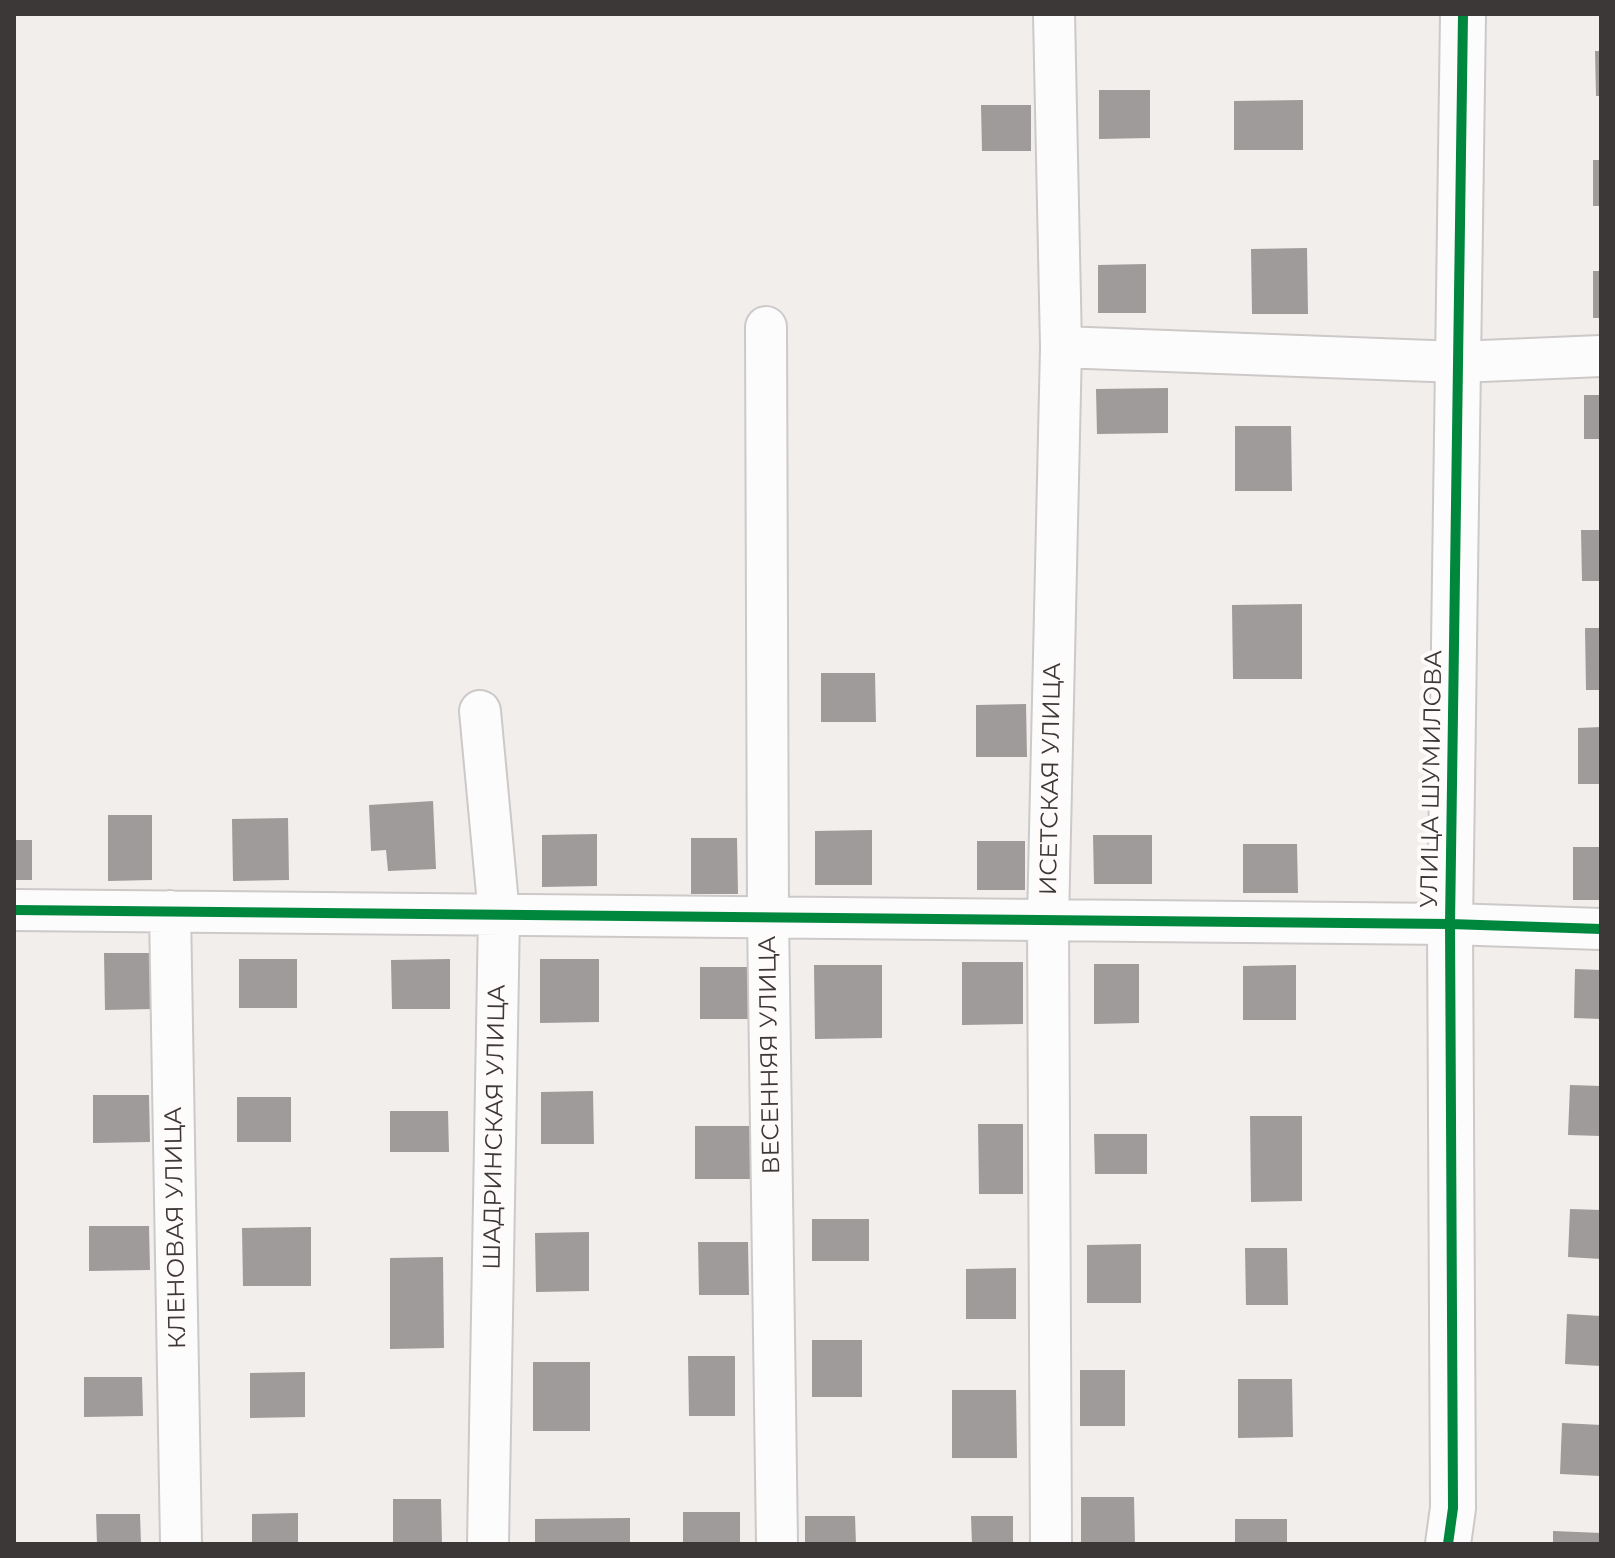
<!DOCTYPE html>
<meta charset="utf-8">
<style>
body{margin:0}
#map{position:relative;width:1615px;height:1558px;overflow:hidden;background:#f2eeec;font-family:Montserrat,sans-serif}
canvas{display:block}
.frame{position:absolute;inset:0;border:16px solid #3b3837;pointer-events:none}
</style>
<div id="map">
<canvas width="1615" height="1558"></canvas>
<div class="frame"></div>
</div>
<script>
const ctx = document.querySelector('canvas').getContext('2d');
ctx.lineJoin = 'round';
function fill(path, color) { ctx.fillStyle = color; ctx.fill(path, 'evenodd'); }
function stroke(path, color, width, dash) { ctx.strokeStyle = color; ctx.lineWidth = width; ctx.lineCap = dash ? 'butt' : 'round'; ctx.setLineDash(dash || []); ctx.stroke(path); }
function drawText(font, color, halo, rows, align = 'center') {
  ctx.font = font + ' Montserrat,sans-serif'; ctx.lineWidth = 8; ctx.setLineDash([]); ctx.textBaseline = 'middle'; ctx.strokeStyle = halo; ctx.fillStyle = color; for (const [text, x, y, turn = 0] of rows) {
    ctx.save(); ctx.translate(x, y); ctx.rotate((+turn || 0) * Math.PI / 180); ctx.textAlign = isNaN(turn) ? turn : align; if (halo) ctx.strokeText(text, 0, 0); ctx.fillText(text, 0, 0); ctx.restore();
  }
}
fill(new Path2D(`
 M 1595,51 L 1601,51 L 1601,96 L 1596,96 Z
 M 1099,90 L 1150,90 L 1150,138 L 1099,139 Z
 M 1303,100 L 1303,150 L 1234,150 L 1234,101 Z
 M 981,105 L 1031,105 L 1031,151 L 982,151 Z
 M 1593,160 L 1601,160 L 1601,206 L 1593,206 Z
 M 1307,248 L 1308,314 L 1252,314 L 1251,249 Z
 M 1146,264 L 1146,313 L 1098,313 L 1098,265 Z
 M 1593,271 L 1601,271 L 1601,318 L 1593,318 Z
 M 1168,388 L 1168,433 L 1097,434 L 1096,389 Z
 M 1584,395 L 1601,395 L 1601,439 L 1584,439 Z
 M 1235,426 L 1291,426 L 1292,491 L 1235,491 Z
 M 1581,530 L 1601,530 L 1601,581 L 1582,581 Z
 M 1302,604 L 1302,679 L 1233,679 L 1232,605 Z
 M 1585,628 L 1601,628 L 1601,690 L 1586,690 Z
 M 821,673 L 875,673 L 876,722 L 821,722 Z
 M 1026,704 L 1027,757 L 976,757 L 976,705 Z
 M 1601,727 L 1601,784 L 1578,784 L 1578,728 Z
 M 433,801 L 436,869 L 388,871 L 386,850 L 371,851 L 369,805 Z
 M 108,815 L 152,815 L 152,880 L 108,881 Z
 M 288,818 L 289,880 L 233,881 L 232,819 Z
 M 872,830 L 872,885 L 815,885 L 815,831 Z
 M 597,834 L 597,886 L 542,887 L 542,835 Z
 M 1093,835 L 1152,835 L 1152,884 L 1094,884 Z
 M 691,838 L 737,838 L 738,894 L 691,894 Z
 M 14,840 L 32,840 L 32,880 L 14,880 Z
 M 977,841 L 1025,841 L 1025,890 L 977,890 Z
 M 1243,844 L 1297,844 L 1298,893 L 1243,893 Z
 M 1573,847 L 1601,847 L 1601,900 L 1573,900 Z
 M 104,953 L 152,953 L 153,1009 L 105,1010 Z
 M 239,959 L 297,959 L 297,1008 L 239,1008 Z
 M 450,959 L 450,1009 L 392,1009 L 391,960 Z
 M 540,959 L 599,959 L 599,1022 L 540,1023 Z
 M 962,962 L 1023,962 L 1023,1024 L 962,1025 Z
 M 1094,964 L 1139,964 L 1139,1023 L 1094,1024 Z
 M 814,965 L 882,965 L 882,1038 L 815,1039 Z
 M 1296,965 L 1296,1020 L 1243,1020 L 1243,966 Z
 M 700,967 L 748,967 L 749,1019 L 700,1019 Z
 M 1575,969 L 1601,970 L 1601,1019 L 1574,1018 Z
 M 1570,1085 L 1601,1086 L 1601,1136 L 1568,1135 Z
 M 593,1091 L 594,1144 L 541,1144 L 541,1092 Z
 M 93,1095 L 149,1095 L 150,1142 L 93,1143 Z
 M 237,1097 L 291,1097 L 291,1142 L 237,1142 Z
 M 390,1111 L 448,1111 L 449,1152 L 390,1152 Z
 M 1250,1116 L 1302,1116 L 1302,1201 L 1251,1202 Z
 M 978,1124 L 1023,1124 L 1023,1194 L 979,1194 Z
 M 695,1126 L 752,1126 L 752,1179 L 695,1179 Z
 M 1094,1134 L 1147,1134 L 1147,1174 L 1095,1174 Z
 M 1570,1209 L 1601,1210 L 1601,1259 L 1568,1257 Z
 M 812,1219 L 869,1219 L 869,1261 L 812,1261 Z
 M 89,1226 L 149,1226 L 150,1270 L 89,1271 Z
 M 311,1227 L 311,1286 L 243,1286 L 242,1228 Z
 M 589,1232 L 589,1291 L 536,1292 L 535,1233 Z
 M 698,1242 L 748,1242 L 749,1295 L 699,1295 Z
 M 1141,1244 L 1141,1303 L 1087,1303 L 1087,1245 Z
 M 1245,1248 L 1287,1248 L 1288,1305 L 1246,1305 Z
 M 443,1257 L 444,1348 L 390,1349 L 390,1258 Z
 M 1016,1268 L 1016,1319 L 966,1319 L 966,1269 Z
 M 1567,1314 L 1601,1316 L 1601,1366 L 1565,1364 Z
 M 812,1340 L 862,1340 L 862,1397 L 812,1397 Z
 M 688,1356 L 735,1356 L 735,1416 L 689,1416 Z
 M 533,1362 L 590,1362 L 590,1431 L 533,1431 Z
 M 1080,1370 L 1125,1370 L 1125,1426 L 1080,1426 Z
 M 305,1372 L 305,1417 L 250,1418 L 250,1373 Z
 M 84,1377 L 142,1377 L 143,1416 L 84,1417 Z
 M 1238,1379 L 1292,1379 L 1293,1437 L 1238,1438 Z
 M 952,1390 L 1016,1390 L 1017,1458 L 952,1458 Z
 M 1562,1423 L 1601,1425 L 1601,1476 L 1560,1474 Z
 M 1081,1497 L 1134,1497 L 1135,1544 L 1081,1544 Z
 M 393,1499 L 441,1499 L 442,1544 L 393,1544 Z
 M 683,1512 L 740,1512 L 740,1544 L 683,1544 Z
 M 298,1513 L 298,1544 L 252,1544 L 252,1514 Z
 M 96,1514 L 140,1514 L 141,1544 L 97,1544 Z
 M 805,1516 L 855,1516 L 856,1544 L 805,1544 Z
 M 971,1516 L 1013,1516 L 1013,1544 L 972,1544 Z
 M 630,1518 L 630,1544 L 535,1544 L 535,1519 Z
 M 1235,1519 L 1287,1519 L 1287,1544 L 1235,1544 Z
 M 1553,1531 L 1601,1533 L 1600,1544 L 1553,1544 Z`), '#9e9b9a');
const street = new Path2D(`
 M 766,327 L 768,917 L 777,1544
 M 1061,347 L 1458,362 L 1601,356
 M 480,711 L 499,915 L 488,1544
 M 14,910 L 1450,924 L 1601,929
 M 170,911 L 181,1544
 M 1051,1544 L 1048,920 L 1061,347 L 1054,14`);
const secondary = new Path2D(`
 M 1448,1544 L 1453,1508 L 1450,924 L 1463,14`);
stroke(street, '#ccc9c8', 44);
stroke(secondary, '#ccc9c8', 48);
stroke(street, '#fdfcfc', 40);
stroke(secondary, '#fdfcfc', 44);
stroke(new Path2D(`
 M 14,910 L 1450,924 L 1601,929
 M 1448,1544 L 1453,1508 L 1450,924 L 1463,14`), '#00873e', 10);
drawText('24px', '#3b3837', '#fffbfa', [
 ["ИСЕТСКАЯ УЛИЦА",1051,779,-89],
 ["УЛИЦА ШУМИЛОВА",1432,779,-89],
 ["ВЕСЕННЯЯ УЛИЦА",770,1055,-91],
 ["ШАДРИНСКАЯ УЛИЦА",495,1127,-89],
 ["КЛЕНОВАЯ УЛИЦА",176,1228,-91]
]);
</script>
